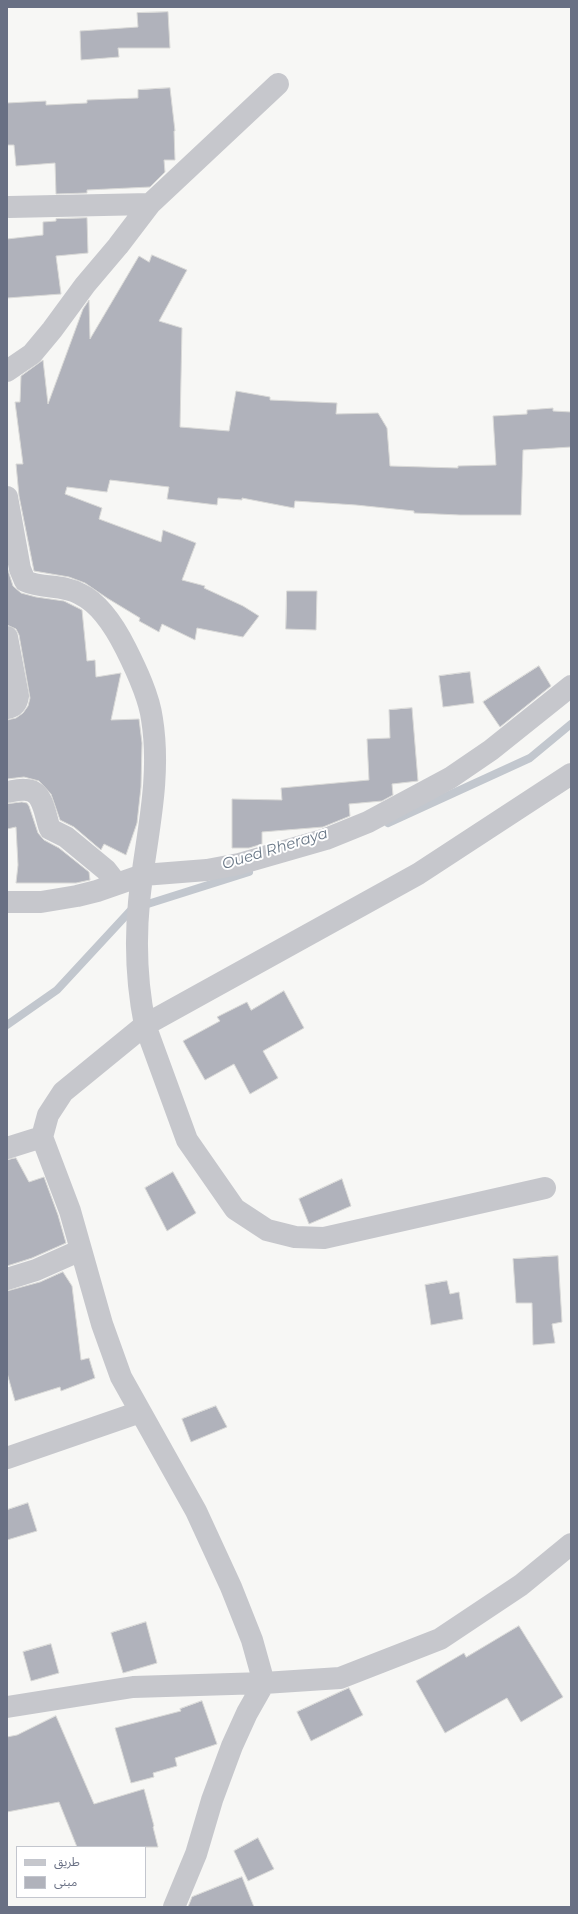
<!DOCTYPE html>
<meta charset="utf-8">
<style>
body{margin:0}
#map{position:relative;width:578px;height:1914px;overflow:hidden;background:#f7f7f5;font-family:Montserrat,"Noto Sans Arabic",sans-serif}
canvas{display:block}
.frame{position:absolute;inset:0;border:8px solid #697084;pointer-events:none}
.legend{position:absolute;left:16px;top:1846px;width:130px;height:52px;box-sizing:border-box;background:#fff;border:1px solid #c3c6ce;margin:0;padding:5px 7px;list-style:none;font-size:12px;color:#697084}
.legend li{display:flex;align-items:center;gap:8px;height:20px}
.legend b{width:20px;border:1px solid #c3c6ce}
</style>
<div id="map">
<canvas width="578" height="1914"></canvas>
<div class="frame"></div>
<ul class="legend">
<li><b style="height:5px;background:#c6c7cc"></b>طريق</li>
<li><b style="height:11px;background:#b0b2bb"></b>مبنى</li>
</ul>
</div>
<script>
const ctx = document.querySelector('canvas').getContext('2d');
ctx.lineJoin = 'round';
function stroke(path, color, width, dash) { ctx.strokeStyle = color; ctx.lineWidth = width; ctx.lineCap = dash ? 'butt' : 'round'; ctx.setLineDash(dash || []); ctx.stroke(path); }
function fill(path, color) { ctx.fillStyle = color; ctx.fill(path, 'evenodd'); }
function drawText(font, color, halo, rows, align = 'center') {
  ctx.font = font + ' Montserrat,sans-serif'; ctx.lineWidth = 4; ctx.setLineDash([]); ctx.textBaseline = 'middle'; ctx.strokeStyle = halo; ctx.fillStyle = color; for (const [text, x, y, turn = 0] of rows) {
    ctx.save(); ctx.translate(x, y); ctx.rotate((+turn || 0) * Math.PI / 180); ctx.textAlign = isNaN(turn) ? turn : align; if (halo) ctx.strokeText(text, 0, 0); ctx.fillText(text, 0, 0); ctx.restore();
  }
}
stroke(new Path2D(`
 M 388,823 L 530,758 L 571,724
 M 7,1025 L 57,990 L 132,909 L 249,872`), '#c2c7ce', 8);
const building = new Path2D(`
 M 168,12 L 170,48 L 118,48 L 119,57 L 81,60 L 80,31 L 138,27 L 137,13 Z
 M 170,88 L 175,131 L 174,131 L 175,160 L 164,160 L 165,172 L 150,187 L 87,190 L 87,193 L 56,194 L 55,163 L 16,166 L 14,145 L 7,145 L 7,103 L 46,101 L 46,105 L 87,103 L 87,100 L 138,98 L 138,90 Z
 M 87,218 L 88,253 L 56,256 L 61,294 L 7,298 L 7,239 L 43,235 L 43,222 L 56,221 L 56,219 Z
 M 152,255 L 187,270 L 159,321 L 182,328 L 180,427 L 229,431 L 236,391 L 270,397 L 270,400 L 337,403 L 336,414 L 378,413 L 387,428 L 390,466 L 458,468 L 458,466 L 496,465 L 493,416 L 527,414 L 527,410 L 553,408 L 553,411 L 571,412 L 571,447 L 523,450 L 521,515 L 460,515 L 414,513 L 414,511 L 356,505 L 295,501 L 294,508 L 242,498 L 242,500 L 218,498 L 217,505 L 167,499 L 169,487 L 110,480 L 107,492 L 67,487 L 65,494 L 102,508 L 99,519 L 161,542 L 163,530 L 196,543 L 182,580 L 205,586 L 204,588 L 243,606 L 259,616 L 243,637 L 197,628 L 195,640 L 162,624 L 159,632 L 139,621 L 140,618 L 107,598 L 85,583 L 69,577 L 34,571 L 19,496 L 16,464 L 23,464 L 15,402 L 20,402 L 21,376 L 43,360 L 48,404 L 83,309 L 89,300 L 90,339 L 139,256 L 149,262 Z
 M 7,567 L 13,586 L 21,593 L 36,597 L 64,601 L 82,610 L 87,661 L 95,660 L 96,677 L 121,673 L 111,720 L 139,719 L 142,743 L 141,787 L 137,823 L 126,855 L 104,844 L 101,850 L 74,827 L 60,820 L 51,794 L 39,781 L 24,777 L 7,779 L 7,720 L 16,718 L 23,713 L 28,706 L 30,698 L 19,635 L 16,629 L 7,625 Z
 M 287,591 L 317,591 L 316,630 L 286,629 Z
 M 539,666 L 551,686 L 500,727 L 483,702 Z
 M 470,672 L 474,703 L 443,707 L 439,676 Z
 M 412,708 L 418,781 L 392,784 L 393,795 L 382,801 L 349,804 L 350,816 L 323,827 L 262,832 L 262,844 L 249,848 L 232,848 L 232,799 L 282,800 L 281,788 L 369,780 L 367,739 L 390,738 L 389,710 Z
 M 22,802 L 27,803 L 29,806 L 38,833 L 44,840 L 59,848 L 89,872 L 90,880 L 76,883 L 16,883 L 18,865 L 16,827 L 7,829 L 7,804 Z
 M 284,991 L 304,1028 L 263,1051 L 278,1078 L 250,1094 L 234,1064 L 205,1080 L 183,1041 L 220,1021 L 217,1017 L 247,1002 L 251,1010 Z
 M 16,1158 L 29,1182 L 44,1177 L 58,1215 L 66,1243 L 32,1258 L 7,1266 L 7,1160 Z
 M 173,1172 L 196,1213 L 167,1231 L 145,1188 Z
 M 342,1179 L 351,1206 L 309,1224 L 299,1199 Z
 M 558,1256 L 562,1322 L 552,1324 L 555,1343 L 533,1345 L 532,1303 L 516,1303 L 513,1259 Z
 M 63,1272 L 72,1286 L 81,1360 L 89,1358 L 95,1378 L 61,1391 L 60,1387 L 15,1401 L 7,1373 L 7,1291 L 40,1282 Z
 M 447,1281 L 450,1294 L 459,1292 L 463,1319 L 431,1325 L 425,1285 Z
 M 216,1406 L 227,1427 L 191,1442 L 182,1419 Z
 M 28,1503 L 37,1531 L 7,1540 L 7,1510 Z
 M 146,1622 L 157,1663 L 123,1673 L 111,1633 Z
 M 519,1626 L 563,1697 L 521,1722 L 507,1698 L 445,1733 L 416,1681 L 464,1653 L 466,1657 Z
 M 51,1644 L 59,1673 L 31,1681 L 23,1652 Z
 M 349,1688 L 363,1715 L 311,1741 L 297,1712 Z
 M 202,1701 L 217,1744 L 175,1758 L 177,1766 L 153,1773 L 154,1777 L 131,1783 L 115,1728 L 181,1711 L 180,1709 Z
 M 56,1716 L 94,1804 L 144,1789 L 154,1826 L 153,1827 L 158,1847 L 77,1847 L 59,1802 L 7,1812 L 7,1737 L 17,1735 Z
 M 258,1838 L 274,1869 L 248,1881 L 234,1851 Z
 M 242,1877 L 254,1907 L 188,1907 L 192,1897 Z`);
fill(building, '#b0b2bb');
stroke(building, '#d9d9d7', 1);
stroke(new Path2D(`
 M 9,207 L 150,204
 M 7,371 L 32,354 L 52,330 L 85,285 L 118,246 L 150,204 L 278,84
 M 7,497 L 20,569 L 25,581 C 43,589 63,584 80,594 C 101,604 116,629 126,649 C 136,669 149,696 152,719 C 162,781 145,841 139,902 C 135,943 137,985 145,1025 L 187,1140 L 235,1209 L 267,1230 L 295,1237 L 324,1238 L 545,1188
 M 7,637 L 18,696 C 17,703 14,707 7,708
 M 7,792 C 13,791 20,789 26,790 C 44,790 45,817 50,829 L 66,837 L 106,870 L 117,884
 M 7,902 L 41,902 L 77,896 L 97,891 L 143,875 L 207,870 L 239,864 L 326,839 L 368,822 L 450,778 L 491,750 L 571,686
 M 7,1148 L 42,1137
 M 7,1279 L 36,1270 L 81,1250
 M 7,1458 L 140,1412
 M 7,1707 L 133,1687 L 264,1683 L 340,1678 L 440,1639 L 521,1585 L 571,1544
 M 174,1907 L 196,1854 L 212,1800 L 232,1746 L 247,1713 L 264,1683 L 252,1640 L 231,1587 L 196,1511 L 121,1377 L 102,1324 L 70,1211 L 42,1137 L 48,1115 L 63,1092 L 145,1025 L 418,874 L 571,774`), '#c6c7cc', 22);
drawText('italic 15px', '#697786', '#fff', [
 ["Oued Rheraya",275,849,-17]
]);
</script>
